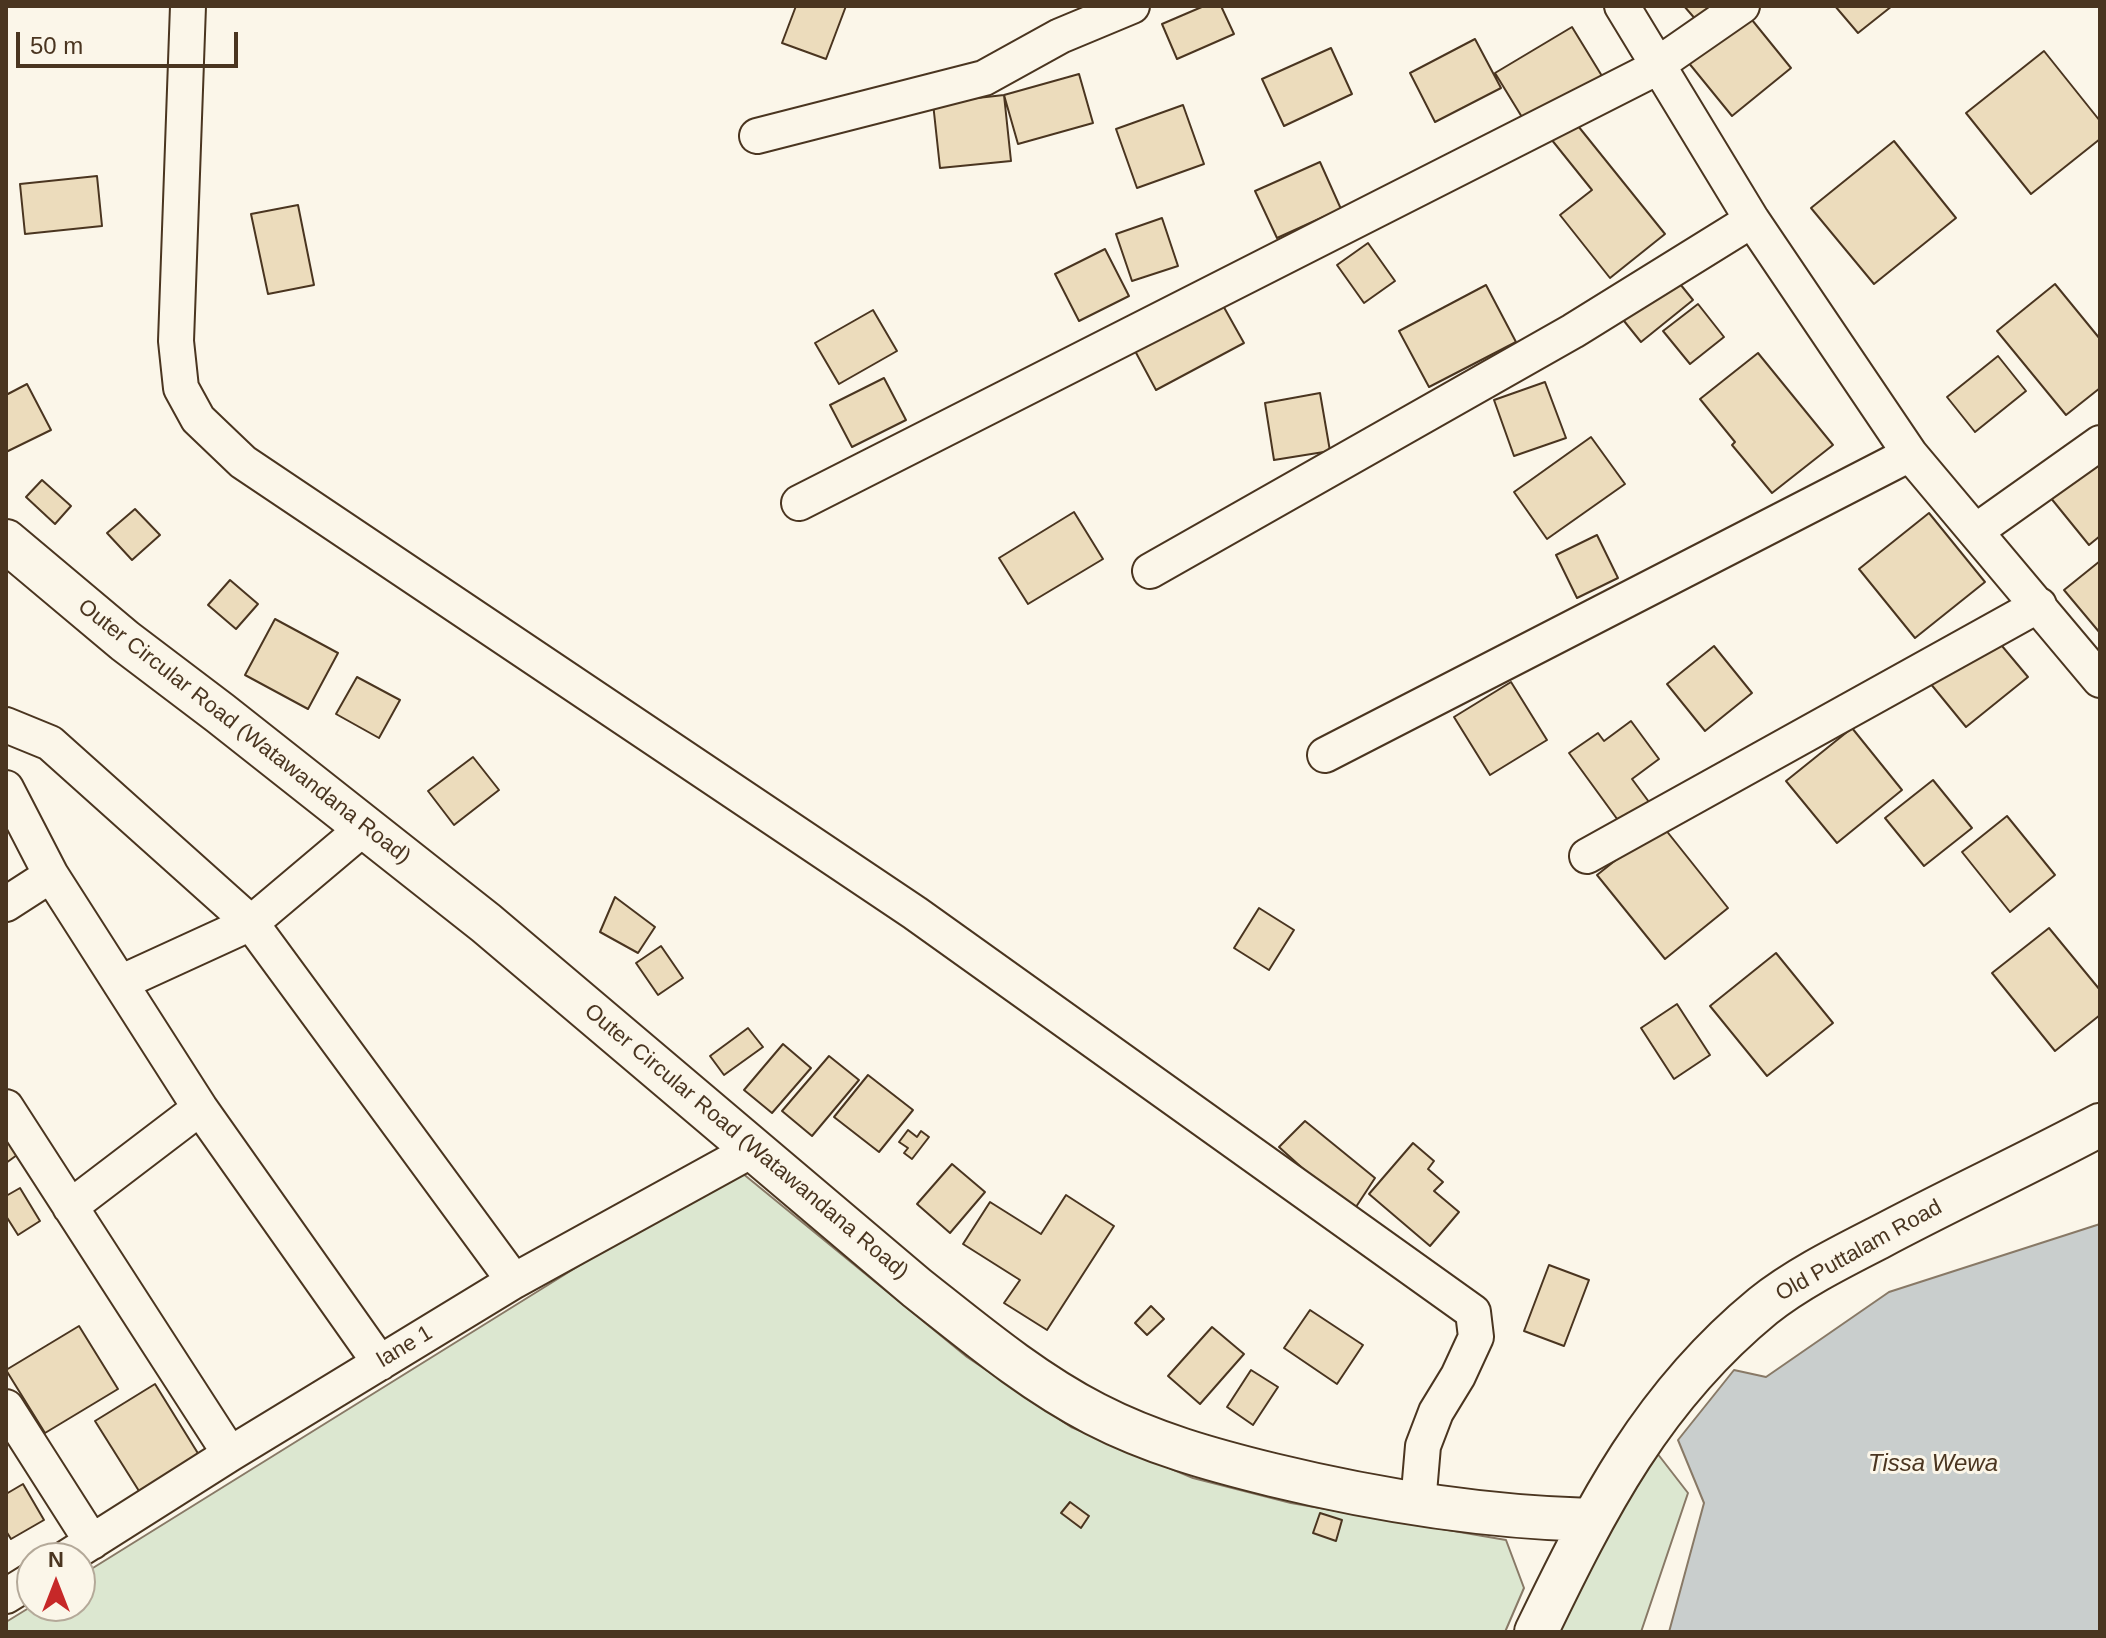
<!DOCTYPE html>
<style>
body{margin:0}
#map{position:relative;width:2106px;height:1638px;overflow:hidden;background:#fbf6e9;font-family:Helvetica,sans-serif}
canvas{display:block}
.frame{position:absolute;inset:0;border:8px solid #4a3520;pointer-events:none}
.north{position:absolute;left:16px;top:1542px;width:80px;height:80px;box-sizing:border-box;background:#fbf6e9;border:2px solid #b4a999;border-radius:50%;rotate:0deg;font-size:22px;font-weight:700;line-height:32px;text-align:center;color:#4a3520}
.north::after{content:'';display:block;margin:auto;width:28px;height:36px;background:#c62828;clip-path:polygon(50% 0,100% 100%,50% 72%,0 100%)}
.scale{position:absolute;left:16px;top:32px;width:222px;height:36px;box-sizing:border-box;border:4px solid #4a3520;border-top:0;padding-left:10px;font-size:24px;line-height:28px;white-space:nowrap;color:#4a3520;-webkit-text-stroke:6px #fbf6e9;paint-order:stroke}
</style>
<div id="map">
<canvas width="2106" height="1638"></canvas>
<div class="frame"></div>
<div class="north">N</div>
<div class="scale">50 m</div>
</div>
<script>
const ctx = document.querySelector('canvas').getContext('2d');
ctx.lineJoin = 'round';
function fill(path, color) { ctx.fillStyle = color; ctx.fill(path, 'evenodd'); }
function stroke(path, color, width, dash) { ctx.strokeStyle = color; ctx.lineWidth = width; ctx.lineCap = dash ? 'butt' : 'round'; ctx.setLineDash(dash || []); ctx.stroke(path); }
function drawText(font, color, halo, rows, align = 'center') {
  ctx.font = font + ' Helvetica,sans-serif'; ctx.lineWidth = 6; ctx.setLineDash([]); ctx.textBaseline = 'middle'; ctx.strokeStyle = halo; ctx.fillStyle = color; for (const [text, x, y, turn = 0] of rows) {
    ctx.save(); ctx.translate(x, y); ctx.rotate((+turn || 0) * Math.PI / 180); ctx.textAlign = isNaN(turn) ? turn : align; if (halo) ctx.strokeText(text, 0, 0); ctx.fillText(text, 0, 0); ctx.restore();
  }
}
const green = new Path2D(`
 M 736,1168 L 967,1357 L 1071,1427 L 1193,1478 L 1291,1503 L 1506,1540 L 1524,1588 L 1505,1632 L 6,1632 L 6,1622 L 32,1606 L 80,1606 L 80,1576 Z
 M 1657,1453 L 1688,1493 L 1641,1632 L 1559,1632 L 1607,1536 Z`);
fill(green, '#dce7d0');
stroke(green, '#887966', 2);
const water = new Path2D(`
 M 2100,1224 L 2100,1632 L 1669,1632 L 1704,1503 L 1678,1440 L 1734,1370 L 1766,1377 L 1889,1292 Z`);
fill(water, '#c9cecd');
stroke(water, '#887966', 2);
const building = new Path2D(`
 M 796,6 L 846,6 L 826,59 L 782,43 Z
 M 1204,6 L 1221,6 L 1234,34 L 1177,59 L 1162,24 Z
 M 1684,6 L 1716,6 L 1697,21 Z
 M 1835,6 L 1892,6 L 1858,33 Z
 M 1748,15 L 1791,68 L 1732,116 L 1688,62 Z
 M 1572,27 L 1602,76 L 1525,122 L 1495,73 Z
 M 1475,39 L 1501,88 L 1435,122 L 1410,73 Z
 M 1331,48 L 1352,94 L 1284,126 L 1262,79 Z
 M 2044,51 L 2100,121 L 2100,139 L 2031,194 L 1966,113 Z
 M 1079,74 L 1093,123 L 1018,144 L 1004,95 Z
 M 1004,95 L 1011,161 L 940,168 L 933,103 Z
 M 1183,105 L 1204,164 L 1137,188 L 1116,129 Z
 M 1570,116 L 1665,234 L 1610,278 L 1560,215 L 1592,190 L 1547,134 Z
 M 1894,141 L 1956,218 L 1874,284 L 1811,208 Z
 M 1320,162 L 1341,209 L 1277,238 L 1255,191 Z
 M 97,176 L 102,226 L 25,234 L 20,184 Z
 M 298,205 L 314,285 L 268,294 L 251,214 Z
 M 1162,218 L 1178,266 L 1132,281 L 1116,234 Z
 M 1368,243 L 1395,281 L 1364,303 L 1337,265 Z
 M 1105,249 L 1129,296 L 1079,321 L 1055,274 Z
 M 1672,274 L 1693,300 L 1641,342 L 1620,316 Z
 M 2055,284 L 2100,339 L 2100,388 L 2066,415 L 1997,331 Z
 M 1486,285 L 1516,342 L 1429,387 L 1399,331 Z
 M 1221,302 L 1244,343 L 1156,390 L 1134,349 Z
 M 1698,304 L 1724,337 L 1690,364 L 1663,331 Z
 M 873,310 L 897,351 L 839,384 L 815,343 Z
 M 1758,353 L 1833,445 L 1772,493 L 1732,445 L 1735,442 L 1700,399 Z
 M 1998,356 L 2026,391 L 1975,432 L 1947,397 Z
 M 884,378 L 906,420 L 852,447 L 830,405 Z
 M 1545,382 L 1566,438 L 1514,456 L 1494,400 Z
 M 27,384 L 51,430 L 6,452 L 6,395 Z
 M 1320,393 L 1330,451 L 1274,460 L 1265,403 Z
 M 1591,437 L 1625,484 L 1547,539 L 1514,492 Z
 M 2100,457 L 2100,536 L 2089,545 L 2050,497 Z
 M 42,480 L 71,506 L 55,524 L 26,497 Z
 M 135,509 L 160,535 L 132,560 L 107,533 Z
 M 1074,512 L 1103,559 L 1028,604 L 999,558 Z
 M 1929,513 L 1985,582 L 1915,638 L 1859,569 Z
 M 1597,535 L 1618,578 L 1577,598 L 1556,555 Z
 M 2100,561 L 2100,633 L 2064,590 Z
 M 230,580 L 258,604 L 236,629 L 208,605 Z
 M 275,619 L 338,653 L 308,709 L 245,675 Z
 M 1992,634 L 2028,677 L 1966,727 L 1930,683 Z
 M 1714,646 L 1752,693 L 1705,731 L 1667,684 Z
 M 357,677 L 400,700 L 379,738 L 336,714 Z
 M 1511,682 L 1547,740 L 1490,775 L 1454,717 Z
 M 1631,721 L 1659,759 L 1632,779 L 1649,802 L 1620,823 L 1569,753 L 1598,733 L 1604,741 Z
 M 1852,728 L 1902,790 L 1837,843 L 1786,781 Z
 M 473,757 L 499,790 L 454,825 L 428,791 Z
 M 1933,780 L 1972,828 L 1924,866 L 1885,818 Z
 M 2007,816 L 2055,875 L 2010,912 L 1962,852 Z
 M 1661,824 L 1728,908 L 1665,959 L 1597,875 Z
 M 615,897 L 655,927 L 638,953 L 600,932 Z
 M 1259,908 L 1294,930 L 1269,970 L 1234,948 Z
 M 2049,928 L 2100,990 L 2100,1015 L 2055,1051 L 1992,973 Z
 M 661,946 L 683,978 L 658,995 L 636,963 Z
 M 1776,953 L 1833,1023 L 1767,1076 L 1710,1006 Z
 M 1677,1004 L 1710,1055 L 1674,1079 L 1641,1028 Z
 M 748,1028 L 763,1047 L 724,1075 L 710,1056 Z
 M 783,1044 L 811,1068 L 772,1113 L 744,1090 Z
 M 829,1056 L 859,1080 L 812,1136 L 782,1111 Z
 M 868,1075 L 913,1110 L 879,1152 L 834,1117 Z
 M 1305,1121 L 1375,1178 L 1352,1213 L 1279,1147 Z
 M 908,1130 L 917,1137 L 921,1131 L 929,1137 L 912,1159 L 904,1153 L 908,1148 L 899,1142 Z
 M 6,1138 L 17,1155 L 6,1163 Z
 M 1413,1143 L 1434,1161 L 1428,1169 L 1443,1182 L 1434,1191 L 1459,1212 L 1430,1246 L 1369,1194 Z
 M 952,1164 L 985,1192 L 950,1233 L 917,1204 Z
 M 20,1188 L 40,1221 L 18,1235 L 6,1216 L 6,1196 Z
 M 1066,1195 L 1114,1226 L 1047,1330 L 1004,1303 L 1020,1280 L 963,1244 L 990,1202 L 1041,1234 Z
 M 1549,1265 L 1589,1280 L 1564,1346 L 1524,1331 Z
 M 1151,1306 L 1164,1319 L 1147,1335 L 1135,1323 Z
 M 1310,1310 L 1363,1345 L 1337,1384 L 1284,1348 Z
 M 79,1326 L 118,1389 L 45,1433 L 6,1370 Z
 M 1212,1327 L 1244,1354 L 1200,1404 L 1168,1376 Z
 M 1251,1370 L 1278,1387 L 1253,1425 L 1227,1407 Z
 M 155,1384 L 199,1455 L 139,1491 L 95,1421 Z
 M 23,1484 L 44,1520 L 11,1539 L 6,1531 L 6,1494 Z
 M 1070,1502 L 1089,1516 L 1081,1528 L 1061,1513 Z
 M 1320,1513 L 1342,1520 L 1336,1541 L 1313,1533 Z`);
fill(building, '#ecdcbc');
stroke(building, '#4a3520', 2);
const minor = new Path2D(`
 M 188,6 L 176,341 L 181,388 L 198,419 L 243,462 L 915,913 L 1473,1312 L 1476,1337 L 1458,1376 L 1436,1412 L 1423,1446 L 1418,1504
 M 1622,6 L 1752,220 L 1910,454 L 2100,680
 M 757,136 L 984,78 L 1060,36 L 1132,6
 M 799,503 L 1644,74 L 1742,6
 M 1976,531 L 2100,443
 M 1150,571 L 1573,331 L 1752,220
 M 6,725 L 50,743 L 251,923 L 514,1281
 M 1325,755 L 1910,454
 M 6,788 L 51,875 L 200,1108 L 380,1363
 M 1587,856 L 2039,605
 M 6,904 L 51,875
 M 120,983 L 251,923 L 366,826
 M 6,1107 L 230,1454
 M 70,1207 L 200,1108
 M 6,1407 L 92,1542
 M 66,1558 L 230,1454 L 514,1281 L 752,1150
 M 6,1596 L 32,1580`);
const major = new Path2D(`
 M 6,541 L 125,641 L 220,713 L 486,923 L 917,1288 C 974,1333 1031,1381 1095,1414 C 1151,1443 1212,1460 1273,1475 C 1376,1500 1484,1517 1590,1520
 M 1536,1632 C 1597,1506 1652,1397 1763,1306 C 1797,1279 1839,1258 1878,1238 C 1951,1199 2027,1164 2100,1125`);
stroke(minor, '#4a3520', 38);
stroke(major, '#4a3520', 46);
stroke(minor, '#fbf6e9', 34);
stroke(major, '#fbf6e9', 42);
drawText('22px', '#4a3520', '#fbf6e9', [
 ["Outer Circular Road (Watawandana Road)",244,732,38],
 ["Outer Circular Road (Watawandana Road)",746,1142,40],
 ["Old Puttalam Road",1859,1251,-29],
 ["lane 1",405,1347,-31]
]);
drawText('italic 24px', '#4a3520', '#fbf6e9', [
 ["Tissa Wewa",1933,1464]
]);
</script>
